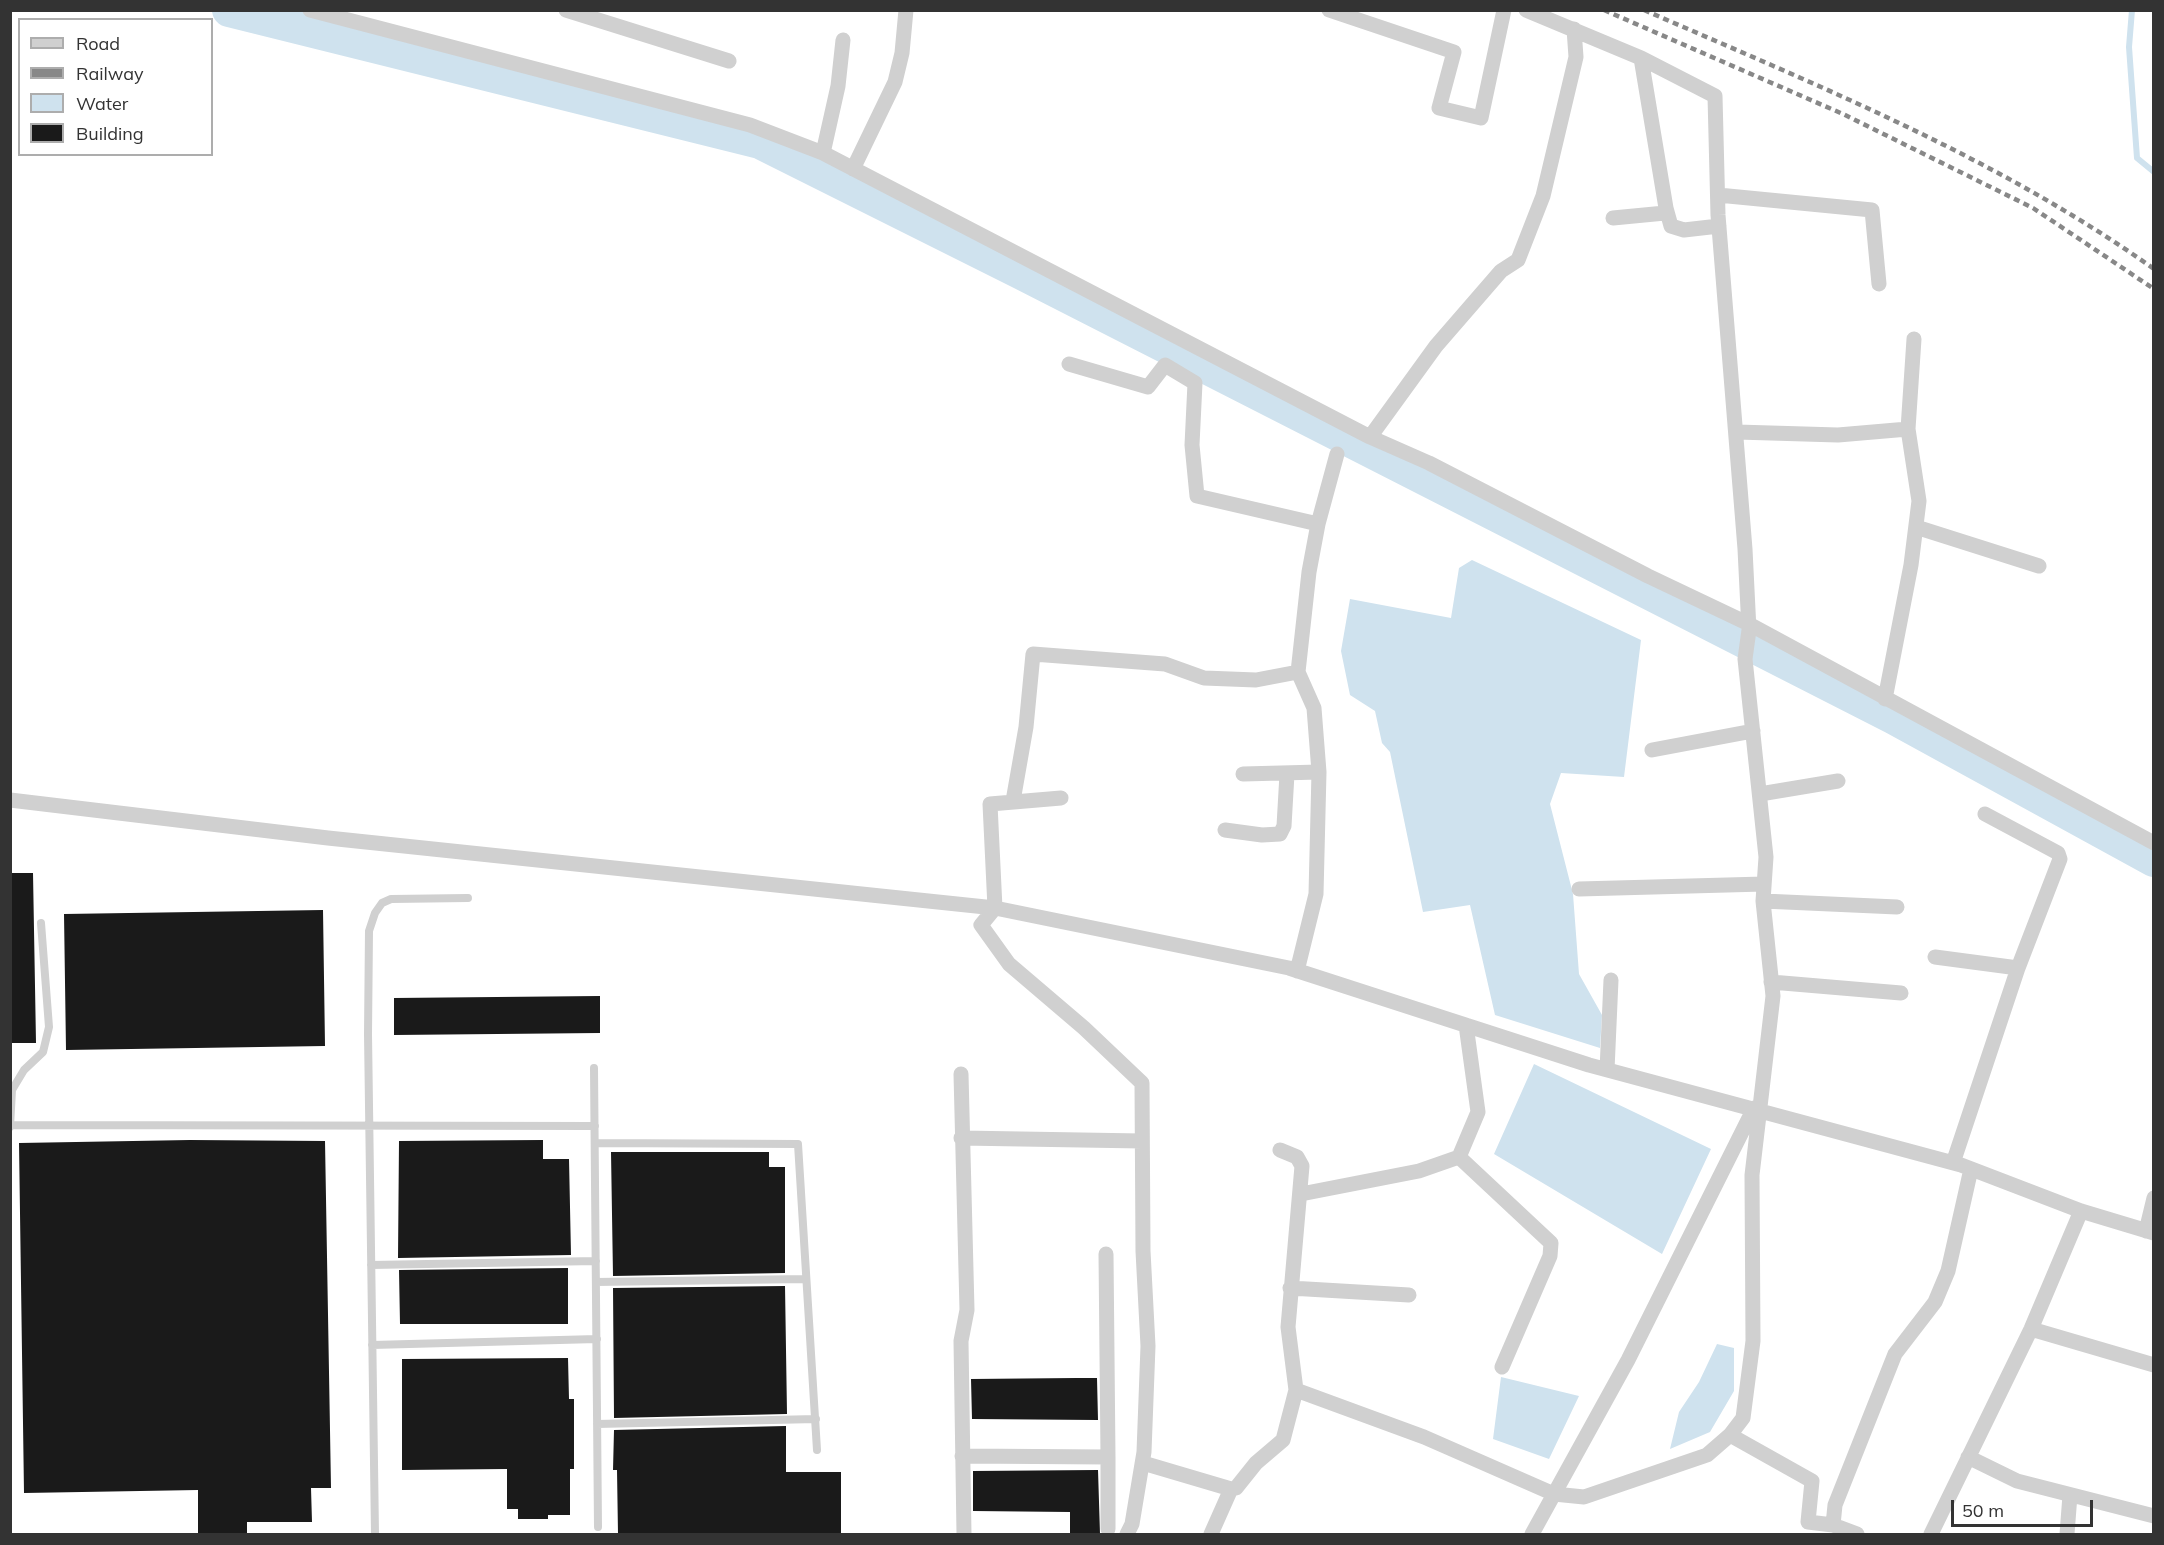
<!DOCTYPE html>
<style>
body{margin:0}
#map{position:relative;width:2164px;height:1545px;overflow:hidden;background:#fff;font-family:Mulish,sans-serif}
canvas{display:block}
.frame{position:absolute;inset:0;border:12px solid #333;pointer-events:none}
.legend{position:absolute;left:18px;top:18px;width:195px;height:138px;box-sizing:border-box;background:#fff;border:2px solid #adadad;margin:0;padding:8px 10px;list-style:none;font-size:18px;color:#333}
.legend li{display:flex;align-items:center;gap:12px;height:30px}
.legend b{width:30px;border:2px solid #adadad}
.scale{position:absolute;left:1951px;top:1500px;width:142px;height:27px;box-sizing:border-box;border:3px solid #333;border-top:0;padding-left:8px;font-size:18px;line-height:21px;white-space:nowrap;color:#333;-webkit-text-stroke:4px #fff;paint-order:stroke}
</style>
<div id="map">
<canvas width="2164" height="1545"></canvas>
<div class="frame"></div>
<ul class="legend">
<li><b style="height:8px;background:#d0d0d0"></b>Road</li>
<li><b style="height:8px;background:#888"></b>Railway</li>
<li><b style="height:16px;background:#cfe2ee"></b>Water</li>
<li><b style="height:16px;background:#1a1a1a"></b>Building</li>
</ul>
<div class="scale">50 m</div>
</div>
<script>
const ctx = document.querySelector('canvas').getContext('2d');
ctx.lineJoin = 'round';
function fill(path, color) { ctx.fillStyle = color; ctx.fill(path, 'evenodd'); }
function stroke(path, color, width, dash) { ctx.strokeStyle = color; ctx.lineWidth = width; ctx.lineCap = dash ? 'butt' : 'round'; ctx.setLineDash(dash || []); ctx.stroke(path); }
fill(new Path2D(`
 M 1472,560 L 1641,640 L 1624,777 L 1561,773 L 1550,804 L 1573,894 L 1579,974 L 1602,1015 L 1600,1048 L 1495,1015 L 1470,905 L 1423,912 L 1390,752 L 1382,743 L 1375,711 L 1350,695 L 1341,651 L 1350,599 L 1451,618 L 1459,568 Z
 M 1534,1064 L 1711,1149 L 1662,1254 L 1494,1154 Z
 M 1717,1344 L 1734,1348 L 1734,1391 L 1710,1432 L 1670,1449 L 1679,1412 L 1699,1382 Z
 M 1501,1377 L 1579,1396 L 1549,1459 L 1493,1439 Z`), '#cfe2ee');
stroke(new Path2D(`
 M 2132,10 L 2129,47 L 2137,158 L 2154,172`), '#cfe2ee', 6);
stroke(new Path2D(`
 M 229,10 L 760,142 L 1020,272 L 1893,717 L 2154,860`), '#cfe2ee', 34);
fill(new Path2D(`
 M 10,873 L 33,873 L 36,1043 L 10,1043 Z
 M 323,910 L 325,1046 L 66,1050 L 64,914 Z
 M 600,996 L 600,1033 L 394,1035 L 394,998 Z
 M 190,1140 L 325,1141 L 331,1488 L 311,1488 L 312,1522 L 247,1522 L 247,1534 L 198,1534 L 198,1490 L 24,1493 L 19,1143 Z
 M 543,1140 L 543,1159 L 569,1159 L 571,1255 L 398,1258 L 399,1141 Z
 M 611,1152 L 769,1152 L 769,1167 L 785,1167 L 785,1273 L 613,1276 Z
 M 568,1268 L 568,1324 L 400,1324 L 399,1270 Z
 M 785,1286 L 787,1414 L 614,1418 L 613,1288 Z
 M 568,1358 L 569,1399 L 574,1399 L 574,1469 L 570,1469 L 570,1515 L 548,1515 L 548,1519 L 518,1519 L 518,1509 L 507,1509 L 507,1469 L 402,1470 L 402,1359 Z
 M 1076,1378 L 1097,1378 L 1098,1420 L 972,1419 L 971,1379 Z
 M 786,1426 L 786,1472 L 841,1472 L 841,1534 L 618,1534 L 617,1470 L 613,1470 L 614,1430 Z
 M 1098,1470 L 1100,1534 L 1070,1534 L 1070,1512 L 973,1511 L 973,1471 Z`), '#1a1a1a');
stroke(new Path2D(`
 M 594,1068 L 598,1527
 M 11,1125 L 595,1126
 M 10,1127 L 12,1090 L 24,1070 L 43,1052 L 49,1027 L 41,923
 M 595,1143 L 798,1144 L 817,1450
 M 371,1265 L 596,1261
 M 596,1282 L 805,1279
 M 372,1345 L 597,1339
 M 597,1424 L 816,1419
 M 375,1534 L 368,1034 L 369,931 L 375,913 L 382,903 L 391,899 L 468,898`), '#d0d0d0', 8);
stroke(new Path2D(`
 M 310,10 L 750,125 L 823,153 L 838,86 L 843,40
 M 566,10 L 729,61
 M 1329,10 L 1454,52 L 1439,108 L 1481,118 L 1504,10
 M 823,153 L 1370,437 L 1429,463 L 1648,576 L 1749,624 L 2154,843
 M 853,169 L 895,82 L 902,53 L 906,10
 M 1718,195 L 1872,210 L 1879,284
 M 1666,208 L 1671,226 L 1684,230 L 1719,226
 M 1613,218 L 1665,213 L 1666,208 L 1641,58
 M 1069,364 L 1148,387 L 1165,365 L 1195,383 L 1192,445 L 1197,496 L 1318,524 L 1337,454
 M 1737,432 L 1838,435 L 1908,429
 M 1370,437 L 1436,346 L 1501,271 L 1518,260 L 1543,196 L 1576,57 L 1574,29
 M 1916,527 L 2039,566
 M 1885,699 L 1911,565 L 1919,501 L 1908,429 L 1914,339
 M 1652,750 L 1753,731
 M 1243,774 L 1319,772
 M 1760,794 L 1838,781
 M 1061,798 L 990,804 L 995,908 L 981,925 L 1009,964 L 1084,1028 L 1142,1083 L 1143,1251 L 1148,1346 L 1144,1452 L 1132,1524 L 1127,1534
 M 10,800 L 328,838 L 995,908 L 1289,968 L 1589,1065 L 1961,1165 L 2081,1211 L 2154,1233
 M 1013,801 L 1026,727 L 1033,654 L 1165,664 L 1204,678 L 1256,680 L 1298,672
 M 1225,830 L 1262,835 L 1280,834 L 1284,826 L 1287,774
 M 1579,889 L 1764,884
 M 1763,901 L 1897,907
 M 1935,957 L 2018,968
 M 1297,971 L 1316,894 L 1319,772 L 1314,708 L 1298,672 L 1309,572 L 1318,524
 M 1771,982 L 1901,993
 M 1607,1070 L 1611,980
 M 961,1074 L 967,1310 L 961,1341 L 964,1534
 M 961,1138 L 1142,1141
 M 1459,1157 L 1551,1243 L 1550,1256 L 1502,1367
 M 1953,1163 L 2018,968 L 2060,859 L 2058,853 L 1985,814
 M 1301,1194 L 1419,1171 L 1459,1157 L 1478,1112 L 1466,1025
 M 2146,1231 L 2154,1198
 M 1290,1288 L 1409,1295
 M 2031,1329 L 2154,1365
 M 1296,1390 L 1424,1437 L 1554,1494 L 1584,1497 L 1707,1455 L 1730,1435 L 1743,1418 L 1753,1341 L 1752,1175 L 1773,996 L 1763,901 L 1766,857 L 1745,659 L 1749,630 L 1745,549 L 1718,215 L 1715,96 L 1641,58 L 1526,10
 M 1730,1435 L 1812,1481 L 1808,1522 L 1833,1525 L 1857,1534
 M 962,1456 L 1108,1457 L 1106,1254
 M 1108,1457 L 1108,1529
 M 1968,1457 L 2017,1481 L 2154,1516
 M 1143,1463 L 1231,1489 L 1236,1488 L 1256,1463 L 1283,1440 L 1296,1390 L 1288,1327 L 1302,1166 L 1297,1157 L 1280,1150
 M 1833,1525 L 1835,1505 L 1895,1354 L 1935,1302 L 1948,1271 L 1971,1169
 M 1211,1534 L 1231,1489
 M 1532,1534 L 1628,1360 L 1754,1108
 M 1931,1534 L 2031,1329 L 2081,1211
 M 2067,1534 L 2070,1495`), '#d0d0d0', 15);
stroke(new Path2D(`
 M 1604,10 L 1843,114 L 2033,208 L 2154,289
 M 1644,10 C 1819,86 1998,158 2154,269`), '#888', 4.5, [6, 4.5]);
</script>
